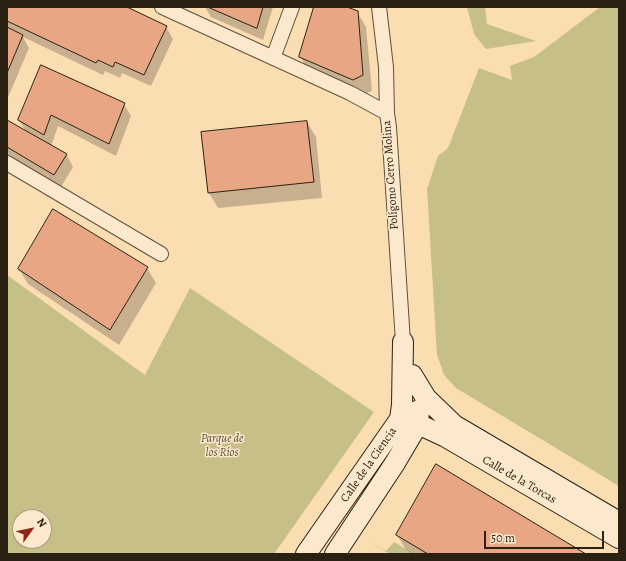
<!DOCTYPE html>
<meta charset="utf-8">
<style>
body{margin:0}
#map{position:relative;width:626px;height:561px;overflow:hidden;background:#fbddb2;font-family:Alegreya,serif}
canvas{display:block}
.frame{position:absolute;inset:0;border:8px solid #2b2113;pointer-events:none}
.north{position:absolute;left:12px;top:509px;width:40px;height:40px;box-sizing:border-box;background:#fce9cd;border:1px solid #a89983;border-radius:50%;rotate:57deg;font-size:11px;font-weight:700;line-height:16px;text-align:center;color:#2b2113}
.north::after{content:'';display:block;margin:auto;width:14px;height:18px;background:#8f2418;clip-path:polygon(50% 0,100% 100%,50% 72%,0 100%)}
.scale{position:absolute;left:484px;top:531px;width:120px;height:18px;box-sizing:border-box;border:2px solid #2b2113;border-top:0;padding-left:5px;font-size:12px;line-height:14px;white-space:nowrap;color:#2b2113;-webkit-text-stroke:3px #fce9cd;paint-order:stroke}
</style>
<div id="map">
<canvas width="626" height="561"></canvas>
<div class="frame"></div>
<div class="north">N</div>
<div class="scale">50 m</div>
</div>
<script>
const ctx = document.querySelector('canvas').getContext('2d');
ctx.lineJoin = 'round';
function fill(path, color) { ctx.fillStyle = color; ctx.fill(path, 'evenodd'); }
function stroke(path, color, width, dash) { ctx.strokeStyle = color; ctx.lineWidth = width; ctx.lineCap = dash ? 'butt' : 'round'; ctx.setLineDash(dash || []); ctx.stroke(path); }
function drawText(font, color, halo, rows, align = 'center') {
  ctx.font = font + ' Alegreya,serif'; ctx.lineWidth = 3; ctx.setLineDash([]); ctx.textBaseline = 'middle'; ctx.strokeStyle = halo; ctx.fillStyle = color; for (const [text, x, y, turn = 0] of rows) {
    ctx.save(); ctx.translate(x, y); ctx.rotate((+turn || 0) * Math.PI / 180); ctx.textAlign = isNaN(turn) ? turn : align; if (halo) ctx.strokeText(text, 0, 0); ctx.fillText(text, 0, 0); ctx.restore();
  }
}
fill(new Path2D(`
 M 467,7 L 485,7 L 487,24 L 536,41 L 486,49 L 474,34 Z
 M 600,7 L 619,7 L 619,486 L 456,388 L 444,375 L 437,355 L 427,189 L 438,156 L 448,148 L 479,68 L 512,80 L 510,66 L 534,57 Z
 M 7,275 L 145,375 L 190,288 L 374,412 L 274,554 L 7,554 ZM 20,517 L 44,517 L 44,541 L 20,541 Z
 M 366,540 L 386,551 L 394,542 L 414,554 L 390,554 Z`), '#c6bf87');
fill(new Path2D(`
 M 7,7 L 125,7 L 166,27 L 173,39 L 151,86 L 122,73 L 120,78 L 105,71 L 103,75 L 23,37 L 29,48 L 7,100 Z
 M 205,7 L 273,7 L 263,40 L 211,17 Z
 M 315,7 L 344,7 L 357,12 L 366,27 L 372,91 L 362,95 L 309,72 L 300,56 Z
 M 42,66 L 124,104 L 131,116 L 116,156 L 58,126 L 51,146 L 67,155 L 73,167 L 61,187 L 7,154 L 7,121 L 26,132 L 19,120 Z
 M 307,122 L 316,137 L 322,198 L 218,208 L 209,193 L 203,132 Z
 M 147,268 L 156,283 L 119,345 L 28,284 L 19,269 Z
 M 397,535 L 584,554 L 413,554 L 406,550 Z`), '#0003');
const building = new Path2D(`
 M 7,7 L 127,7 L 167,26 L 144,75 L 115,62 L 113,67 L 98,60 L 96,63 L 7,21 Z
 M 208,7 L 263,7 L 257,28 Z
 M 314,7 L 347,7 L 358,11 L 363,75 L 353,80 L 299,57 Z
 M 7,27 L 23,35 L 7,73 Z
 M 41,65 L 125,103 L 109,144 L 51,115 L 44,135 L 18,120 Z
 M 7,120 L 67,154 L 54,175 L 7,147 Z
 M 307,121 L 314,182 L 208,193 L 201,132 Z
 M 53,209 L 148,267 L 110,330 L 18,269 Z
 M 436,464 L 586,554 L 428,554 L 396,535 Z`);
fill(building, '#e8a684');
stroke(building, '#2b2113', 1);
const street = new Path2D(`
 M 162,7 L 350,93 L 387,113
 M 379,7 L 386,67 L 387,113 L 389,127 L 403,342
 M 273,58 L 292,7
 M 7,163 L 161,254`);
const secondary = new Path2D(`
 M 412,375 L 426,398 L 454,425 L 619,522
 M 402,405 L 418,424 L 446,437 L 619,538
 M 306,554 L 400,419 L 402,405 L 403,342
 M 335,554 L 395,463 L 418,424 L 419,410`);
stroke(street, '#5f503b', 16);
stroke(secondary, '#2b2113', 22);
stroke(street, '#fce9cd', 14);
stroke(secondary, '#fce9cd', 20);
drawText('12px', '#2b2113', '#fce9cd', [
 ["Polígono Cerro Molina",391,175,-94],
 ["Calle de la Ciencia",369,465,-55],
 ["Calle de la Torcas",519,480,30]
]);
drawText('italic 12px', '#5a5036', '#fce9cd', [
 ["Parque de",222,439],
 ["los Ríos",222,453]
]);
</script>
